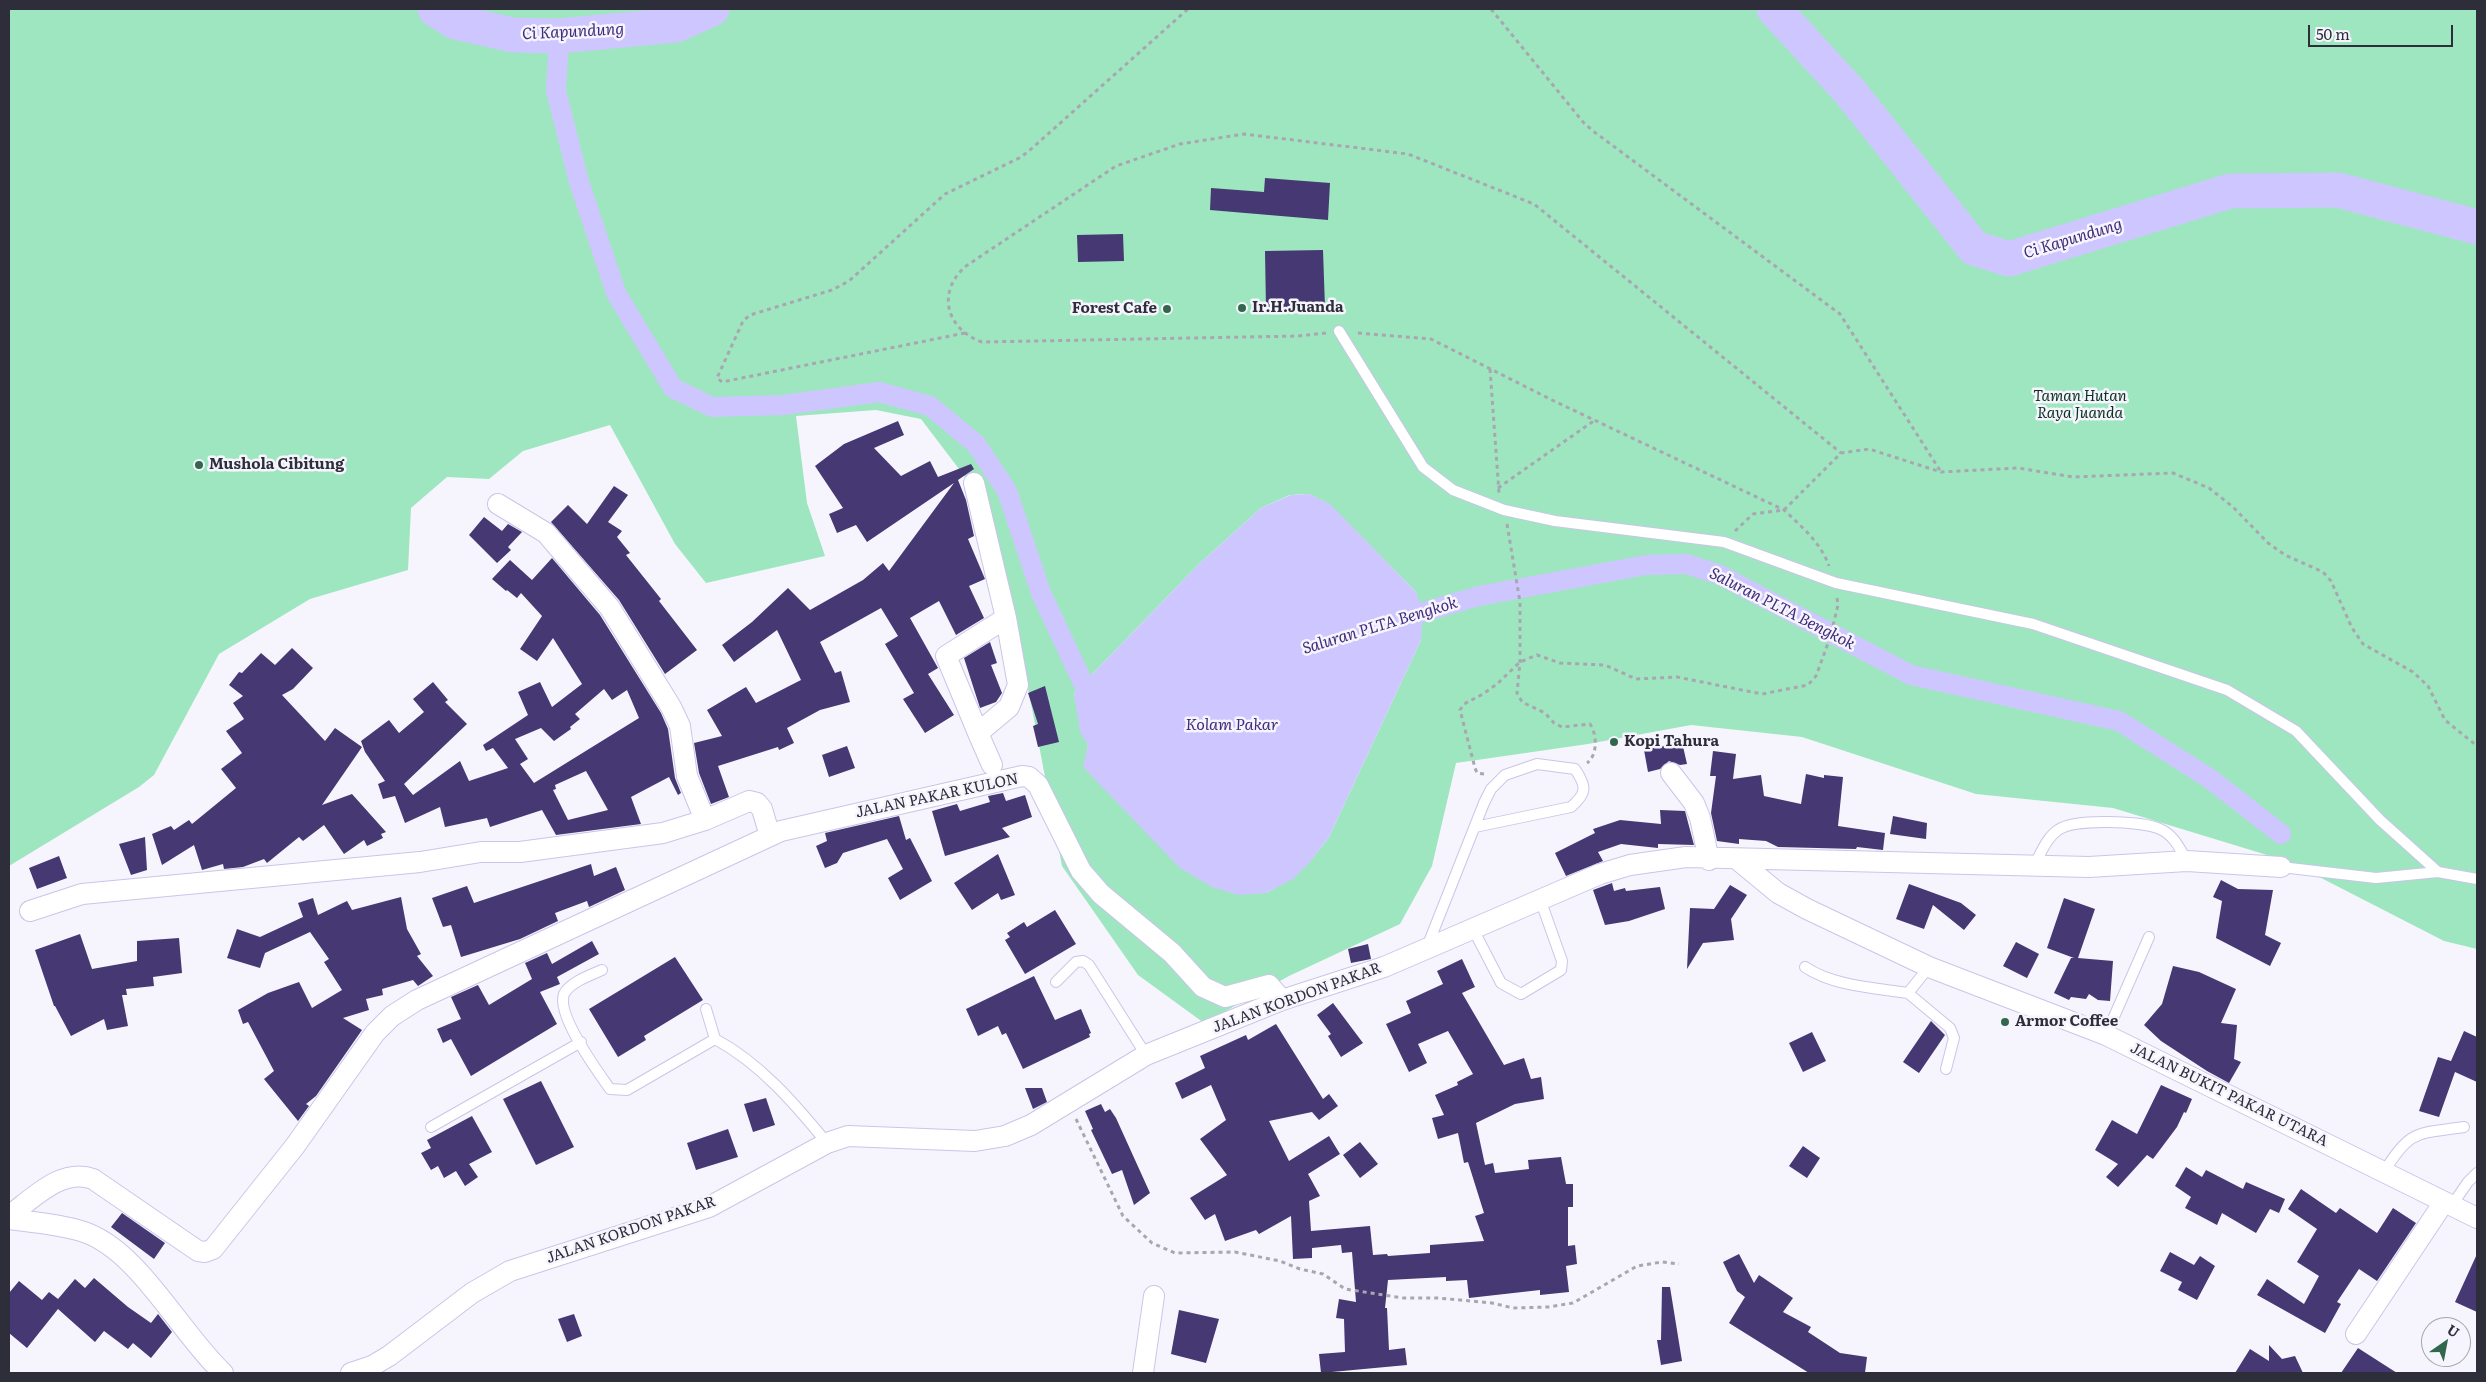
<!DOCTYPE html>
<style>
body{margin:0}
#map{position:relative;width:2486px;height:1382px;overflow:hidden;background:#f6f5fd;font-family:Literata,serif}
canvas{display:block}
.frame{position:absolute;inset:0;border:10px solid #2e2d3a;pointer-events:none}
.north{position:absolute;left:2421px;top:1317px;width:50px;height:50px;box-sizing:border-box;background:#f6f5fd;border:1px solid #a6a5af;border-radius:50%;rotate:33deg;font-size:14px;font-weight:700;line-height:20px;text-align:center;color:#2e2d3a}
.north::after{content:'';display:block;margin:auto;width:18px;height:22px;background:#31674d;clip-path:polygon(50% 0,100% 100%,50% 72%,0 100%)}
.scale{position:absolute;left:2308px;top:25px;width:145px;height:22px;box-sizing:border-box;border:2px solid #2e2d3a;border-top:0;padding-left:6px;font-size:15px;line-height:18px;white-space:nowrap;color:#2e2d3a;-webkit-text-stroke:4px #f6f5fd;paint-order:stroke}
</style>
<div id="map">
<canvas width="2486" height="1382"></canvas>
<div class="frame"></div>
<div class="north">U</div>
<div class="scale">50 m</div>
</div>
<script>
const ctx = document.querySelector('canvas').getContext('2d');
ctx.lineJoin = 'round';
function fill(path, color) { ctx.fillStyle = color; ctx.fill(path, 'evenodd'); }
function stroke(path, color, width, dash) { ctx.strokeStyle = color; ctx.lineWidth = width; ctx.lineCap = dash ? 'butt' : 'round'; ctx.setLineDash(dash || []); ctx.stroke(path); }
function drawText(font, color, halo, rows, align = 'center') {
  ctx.font = font + ' Literata,serif'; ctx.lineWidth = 5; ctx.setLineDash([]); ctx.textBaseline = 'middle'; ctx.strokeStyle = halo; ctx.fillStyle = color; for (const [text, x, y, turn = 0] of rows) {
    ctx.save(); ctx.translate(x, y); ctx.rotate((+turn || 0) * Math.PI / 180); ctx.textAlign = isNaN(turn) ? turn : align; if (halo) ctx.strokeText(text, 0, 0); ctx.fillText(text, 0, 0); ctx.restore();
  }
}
fill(new Path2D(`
 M 9,9 L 2477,9 L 2477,949 L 2444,941 L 2290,862 L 2113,808 L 1976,794 L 1802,737 L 1691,725 L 1588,744 L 1456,763 L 1432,866 L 1400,924 L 1289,976 L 1204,1023 L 1138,975 L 1062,866 L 1009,588 L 978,494 L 921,419 L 876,410 L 796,416 L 807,503 L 825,556 L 706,583 L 675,544 L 610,425 L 523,451 L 489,479 L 447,477 L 411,508 L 408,570 L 310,599 L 219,654 L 154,775 L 139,787 L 9,866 ZM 1309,494 L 1329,504 L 1416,592 L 1421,640 L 1329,837 C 1308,865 1297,876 1266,893 L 1084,767 L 1088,745 L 1074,693 L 1199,564 L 1261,508 L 1290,495 Z`), '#9ee6c0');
fill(new Path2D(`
 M 1309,494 L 1330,504 L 1416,592 L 1423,612 L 1421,640 L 1329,837 L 1309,863 L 1293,879 L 1266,893 L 1238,895 L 1212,887 L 1180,868 L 1083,767 L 1088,745 L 1080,732 L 1074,693 L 1199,564 L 1261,508 L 1291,495 Z`), '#cec6ff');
stroke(new Path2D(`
 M 559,36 L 556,91 L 579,182 L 616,293 L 673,388 L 712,407 L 783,405 L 879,392 L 930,406 L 976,444 L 1007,491 L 1041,593 L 1084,685
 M 1396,620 L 1479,596 L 1646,565 L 1687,564 L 1720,575 L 1911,675 L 2119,721 L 2209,778 L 2281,834`), '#cec6ff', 20);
stroke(new Path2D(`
 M 435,9 L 455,22 L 513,35 L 559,36 L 676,25 L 712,9
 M 1774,9 L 1851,93 L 1974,248 L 2009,259 L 2230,191 L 2338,190 L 2477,227`), '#cec6ff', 35);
fill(new Path2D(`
 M 1265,178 L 1330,183 L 1328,220 L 1210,210 L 1211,188 L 1264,192 Z
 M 1123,234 L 1124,261 L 1078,262 L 1077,235 Z
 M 1323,250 L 1325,308 L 1266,309 L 1265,251 Z
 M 898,421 L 904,435 L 874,448 L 901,476 L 930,461 L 938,477 L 971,464 L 974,469 L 958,480 L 966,500 L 974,536 L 968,539 L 985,579 L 969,586 L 984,618 L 956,635 L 939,601 L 910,618 L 938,668 L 928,674 L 954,715 L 925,733 L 903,699 L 914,693 L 885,644 L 898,636 L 881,608 L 820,642 L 835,673 L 841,671 L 850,702 L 820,710 L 787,728 L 794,743 L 779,750 L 778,747 L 718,766 L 729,797 L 711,804 L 699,773 L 694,743 L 722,736 L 707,710 L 746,687 L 756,703 L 801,680 L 777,630 L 734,662 L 722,645 L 752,622 L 788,588 L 810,610 L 863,580 L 883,563 L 889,571 L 954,483 L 867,542 L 856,525 L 837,533 L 829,514 L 843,508 L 815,466 L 844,444 Z
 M 614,486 L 628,495 L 608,522 L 622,531 L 617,537 L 630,553 L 626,555 L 661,599 L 659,601 L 697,650 L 665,674 L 619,600 L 551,522 L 568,505 L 587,524 Z
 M 484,517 L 502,531 L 508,524 L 522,532 L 508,547 L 511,550 L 497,563 L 469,535 Z
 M 552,558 L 600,615 L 661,713 L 668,729 L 675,778 L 681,793 L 678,795 L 669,777 L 631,797 L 641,824 L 556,835 L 542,810 L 490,827 L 487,818 L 445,827 L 440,807 L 405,823 L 395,796 L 383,799 L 378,784 L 385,781 L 365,752 L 361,741 L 389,720 L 399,733 L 424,712 L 413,699 L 433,682 L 448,700 L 445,702 L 467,724 L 404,784 L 413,795 L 460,761 L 469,781 L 508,768 L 493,748 L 486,751 L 483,745 L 528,715 L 518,692 L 540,682 L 552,707 L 582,684 L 553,638 L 537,661 L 520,649 L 542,616 L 521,593 L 517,598 L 507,590 L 506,591 L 492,579 L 510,560 L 532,580 ZM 604,689 L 612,700 L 627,690 L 639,718 L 534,783 L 520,764 L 528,759 L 515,739 L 541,728 L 554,741 L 571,729 L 570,727 L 580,719 L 575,714 ZM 586,771 L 608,810 L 568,820 L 553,790 L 556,789 L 555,785 Z
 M 990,642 L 997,663 L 991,665 L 1002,693 L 996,702 L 980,708 L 964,658 Z
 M 292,648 L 313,668 L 293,689 L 282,695 L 325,741 L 335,728 L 362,747 L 322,805 L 352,794 L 386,832 L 381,834 L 383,838 L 367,846 L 364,840 L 344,854 L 324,825 L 303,841 L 299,837 L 267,863 L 264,859 L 243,867 L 224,869 L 223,864 L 202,870 L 194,845 L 162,865 L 152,834 L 171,826 L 174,830 L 189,820 L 192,824 L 236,788 L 221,769 L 242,753 L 226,731 L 244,719 L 233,703 L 243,696 L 229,685 L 239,672 L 242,673 L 261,653 L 275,665 Z
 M 1045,686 L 1059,742 L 1038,747 L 1033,726 L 1038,724 L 1028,693 Z
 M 1682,742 L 1687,764 L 1680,765 L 1669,761 L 1660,769 L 1648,772 L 1644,750 Z
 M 847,746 L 855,768 L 829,777 L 822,755 Z
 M 1713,751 L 1736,754 L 1733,779 L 1761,775 L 1764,796 L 1801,804 L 1806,774 L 1824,778 L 1824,775 L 1843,777 L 1838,826 L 1885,833 L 1883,850 L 1857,847 L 1856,849 L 1778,847 L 1766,841 L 1739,839 L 1739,844 L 1717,841 L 1711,813 L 1716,776 L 1710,776 Z
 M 1003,793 L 1006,801 L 1025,795 L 1032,817 L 1002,828 L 1010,837 L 945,856 L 932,811 L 957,804 L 960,811 L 990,802 L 988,796 Z
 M 1660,810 L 1685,811 L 1694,845 L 1658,844 L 1658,848 L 1621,844 L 1598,852 L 1603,861 L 1566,876 L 1555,853 L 1595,833 L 1593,829 L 1620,820 L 1661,824 Z
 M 899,816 L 906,840 L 910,838 L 932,881 L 900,900 L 888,878 L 903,869 L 887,839 L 843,853 L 837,863 L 825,868 L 816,846 L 827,841 L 825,833 Z
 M 1893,816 L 1927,823 L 1926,839 L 1890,834 Z
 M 145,837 L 147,870 L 131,875 L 119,844 Z
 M 998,854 L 1015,895 L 1001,900 L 998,893 L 972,910 L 954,883 Z
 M 59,856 L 67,878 L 37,889 L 29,868 Z
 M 591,864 L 594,876 L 616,867 L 625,890 L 589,907 L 587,901 L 555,913 L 558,921 L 520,939 L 461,957 L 451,925 L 443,927 L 432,898 L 467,886 L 474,903 Z
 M 2221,880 L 2238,889 L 2273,890 L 2265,935 L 2281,943 L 2270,966 L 2216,938 L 2222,901 L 2213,897 Z
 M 1612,883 L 1614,891 L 1625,888 L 1626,891 L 1660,887 L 1665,909 L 1629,921 L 1605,925 L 1593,890 Z
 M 1909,884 L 1961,903 L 1976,915 L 1964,930 L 1933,905 L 1924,929 L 1896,919 Z
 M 1730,885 L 1747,895 L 1731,919 L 1734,940 L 1703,943 L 1687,969 L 1690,908 L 1714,909 Z
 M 401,897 L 407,929 L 421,954 L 417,956 L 433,976 L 418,986 L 413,980 L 382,989 L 383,995 L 366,999 L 369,1010 L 343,1018 L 362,1030 L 316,1096 L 306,1104 L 309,1106 L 298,1121 L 264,1079 L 274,1071 L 248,1022 L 243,1024 L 238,1010 L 268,993 L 299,982 L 312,1008 L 342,990 L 324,962 L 329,959 L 310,932 L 265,953 L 260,968 L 227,958 L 237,929 L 260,937 L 303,917 L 298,903 L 313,898 L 318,915 L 347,901 L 352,910 Z
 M 2064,898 L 2095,909 L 2078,958 L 2113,961 L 2110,1001 L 2098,1000 L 2089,994 L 2086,999 L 2071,997 L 2069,1000 L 2054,993 L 2071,958 L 2074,958 L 2047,948 Z
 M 1055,910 L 1076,944 L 1025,974 L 1005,940 L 1010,937 L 1007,933 L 1024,922 L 1027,927 Z
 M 80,934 L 92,969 L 137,961 L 137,941 L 179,938 L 182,973 L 153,977 L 154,986 L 126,989 L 127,995 L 122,995 L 128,1026 L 107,1030 L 104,1019 L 71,1036 L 55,1006 L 54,1006 L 35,950 Z
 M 592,941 L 599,954 L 557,977 L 560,984 L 540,992 L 557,1024 L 471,1076 L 451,1039 L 443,1043 L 437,1029 L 461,1019 L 451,997 L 478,985 L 489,1005 L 532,979 L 525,963 L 547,953 L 552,964 Z
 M 2016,942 L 2039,954 L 2027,978 L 2003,966 Z
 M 1368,944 L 1371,959 L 1351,963 L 1348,949 Z
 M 675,957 L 703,1000 L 644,1036 L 646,1040 L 618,1057 L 589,1009 Z
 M 1462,959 L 1475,987 L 1462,993 L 1504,1065 L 1524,1058 L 1531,1079 L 1541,1077 L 1544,1099 L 1515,1104 L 1476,1123 L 1485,1165 L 1493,1163 L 1495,1173 L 1529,1169 L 1528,1160 L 1561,1157 L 1566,1184 L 1573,1184 L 1573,1207 L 1568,1207 L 1568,1246 L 1575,1245 L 1577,1264 L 1566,1266 L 1569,1292 L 1540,1295 L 1540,1290 L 1469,1298 L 1467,1280 L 1446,1281 L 1446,1277 L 1388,1280 L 1385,1308 L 1387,1308 L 1389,1350 L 1405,1348 L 1407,1365 L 1321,1373 L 1319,1354 L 1345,1352 L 1344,1319 L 1336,1318 L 1339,1299 L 1356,1302 L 1352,1252 L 1342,1253 L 1341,1245 L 1312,1248 L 1312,1258 L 1293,1259 L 1291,1216 L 1259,1234 L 1256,1230 L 1225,1241 L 1215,1214 L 1205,1220 L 1190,1198 L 1227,1175 L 1200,1139 L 1226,1120 L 1211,1085 L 1182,1099 L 1175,1083 L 1205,1068 L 1200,1056 L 1246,1035 L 1248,1040 L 1276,1024 L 1323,1099 L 1329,1094 L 1338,1106 L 1319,1120 L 1312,1112 L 1269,1121 L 1289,1161 L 1329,1136 L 1340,1154 L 1308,1174 L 1320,1196 L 1309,1201 L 1311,1231 L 1370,1226 L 1373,1255 L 1387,1254 L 1388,1256 L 1430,1253 L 1430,1245 L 1484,1241 L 1475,1216 L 1484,1213 L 1468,1162 L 1464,1163 L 1458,1133 L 1438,1139 L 1432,1118 L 1444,1115 L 1435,1095 L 1458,1085 L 1457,1082 L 1473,1074 L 1448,1031 L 1418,1044 L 1427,1063 L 1409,1072 L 1386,1024 L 1411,1013 L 1406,1001 L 1443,984 L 1437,971 Z
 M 2173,966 L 2199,972 L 2236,989 L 2221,1023 L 2237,1025 L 2234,1059 L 2241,1062 L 2229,1083 L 2207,1071 L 2161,1041 L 2144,1025 L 2162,1004 Z
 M 1034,976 L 1055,1020 L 1081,1009 L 1091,1033 L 1089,1034 L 1090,1037 L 1023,1069 L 1006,1033 L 1002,1035 L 998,1026 L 978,1036 L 966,1009 Z
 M 1333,1003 L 1363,1043 L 1341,1057 L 1328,1036 L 1331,1034 L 1317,1015 Z
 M 1931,1021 L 1945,1035 L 1919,1073 L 1903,1062 Z
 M 2464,1031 L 2477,1037 L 2477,1082 L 2455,1072 L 2439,1117 L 2419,1111 L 2438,1057 L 2451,1061 Z
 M 1812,1032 L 1826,1061 L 1803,1072 L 1789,1043 Z
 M 541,1081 L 574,1147 L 536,1165 L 503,1099 Z
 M 2161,1085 L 2192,1099 L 2186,1113 L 2184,1112 L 2177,1127 L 2153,1159 L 2147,1155 L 2118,1187 L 2106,1177 L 2118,1164 L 2095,1150 L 2112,1120 L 2137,1134 Z
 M 1025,1088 L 1042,1088 L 1047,1102 L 1033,1109 Z
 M 766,1098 L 775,1125 L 753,1132 L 744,1104 Z
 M 1101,1104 L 1105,1112 L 1110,1109 L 1116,1118 L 1150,1193 L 1134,1205 L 1122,1170 L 1112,1174 L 1091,1130 L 1093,1129 L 1085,1111 Z
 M 472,1116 L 492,1152 L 469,1164 L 478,1177 L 465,1186 L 456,1171 L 444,1178 L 438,1166 L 431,1170 L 421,1153 L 431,1148 L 427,1140 Z
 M 728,1129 L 738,1157 L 696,1170 L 687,1143 Z
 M 1360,1142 L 1378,1164 L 1360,1178 L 1343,1155 Z
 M 1803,1146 L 1820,1158 L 1807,1178 L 1789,1166 Z
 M 2186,1167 L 2202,1177 L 2206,1170 L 2243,1189 L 2246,1182 L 2285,1199 L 2279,1213 L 2270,1209 L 2256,1233 L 2222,1213 L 2217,1225 L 2185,1208 L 2191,1197 L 2175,1186 Z
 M 2301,1189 L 2336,1213 L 2340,1208 L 2377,1233 L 2393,1208 L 2416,1223 L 2377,1281 L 2359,1269 L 2337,1302 L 2341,1304 L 2325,1333 L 2257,1295 L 2267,1279 L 2304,1304 L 2319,1276 L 2297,1262 L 2317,1229 L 2288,1209 Z
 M 122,1213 L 165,1243 L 154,1259 L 111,1227 Z
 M 2170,1252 L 2194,1265 L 2200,1256 L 2215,1266 L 2197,1300 L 2178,1290 L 2182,1282 L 2160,1271 Z
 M 1739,1254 L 1754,1283 L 1759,1275 L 1793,1298 L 1783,1312 L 1811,1327 L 1808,1332 L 1840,1353 L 1867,1357 L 1865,1373 L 1809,1373 L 1729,1323 L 1745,1297 L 1737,1291 L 1723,1262 Z
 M 2477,1254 L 2477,1312 L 2455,1302 Z
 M 94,1278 L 128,1307 L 151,1323 L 158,1314 L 172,1332 L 151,1358 L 133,1343 L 128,1349 L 104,1331 L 95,1342 L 58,1309 L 27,1348 L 9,1333 L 9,1293 L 19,1281 L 42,1300 L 49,1292 L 58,1299 L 75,1279 L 85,1288 Z
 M 1662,1287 L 1670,1287 L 1682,1361 L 1661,1365 L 1657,1340 L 1661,1340 Z
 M 1179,1310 L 1219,1319 L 1206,1363 L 1171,1354 Z
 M 574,1314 L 582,1336 L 567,1342 L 558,1319 Z
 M 2269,1345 L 2282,1359 L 2295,1356 L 2303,1373 L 2235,1373 L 2250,1349 L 2269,1361 Z
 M 2358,1348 L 2397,1373 L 2341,1373 Z`), '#453873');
const lane = new Path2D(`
 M 1339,331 L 1423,467 L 1453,490 L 1504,510 L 1555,521 L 1724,542 L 1836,583 L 2033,624 L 2227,690 L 2296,731 L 2380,820 L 2438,872
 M 2034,865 C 2041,854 2046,838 2058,830 C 2074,818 2142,821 2160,829 C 2174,835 2180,849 2187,861
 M 2281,867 L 2376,878 L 2438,872 L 2477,879
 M 1473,929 L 1501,983 L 1521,994 L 1561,970 L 1562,961 L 1540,899
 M 1427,947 L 1484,803 L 1491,789 L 1505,775 L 1537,764 L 1575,769 C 1587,787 1587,793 1571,807 L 1475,827
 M 1805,967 C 1833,986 1875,988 1908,993 L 1929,967
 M 602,970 C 591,975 570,982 564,994 C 556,1015 598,1072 610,1089 L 627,1090 L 715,1039
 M 1056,982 L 1076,962 L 1083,961 L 1089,965 L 1146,1055
 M 1908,993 L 1950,1028 L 1954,1038 L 1946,1069
 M 706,1009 L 715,1039 C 760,1063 795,1104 827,1143
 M 2106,1035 L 2149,937
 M 431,1127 L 581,1042
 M 2384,1172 C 2410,1129 2417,1134 2464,1127
 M 2452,1205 L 2468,1182 L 2477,1173`);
const street = new Path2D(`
 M 974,483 L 1006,618 L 1018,685 L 1009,707 L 978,733 L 992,765
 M 498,504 L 546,533 L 610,608 L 671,707 L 680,726 L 687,776 L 705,820
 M 978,733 L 946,656 L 1006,618
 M 1671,773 L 1694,803 L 1700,818 L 1709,860
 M 1738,860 L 1778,893 L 1807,909 L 1929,967 L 2106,1035 L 2477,1218
 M 30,911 L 82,894 L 420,862 L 481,852 L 520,852 L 663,833 L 705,820 L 749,801 L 757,803 L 762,809 L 770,836
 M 9,1216 C 32,1199 62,1167 93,1179 L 198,1251 L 205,1252 L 213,1249 L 295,1146 L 375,1033 L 392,1016 L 417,1000 L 781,831 L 1022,776 L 1029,777 L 1038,785 L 1081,871 L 1101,894 L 1172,953 L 1203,987 L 1225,997 L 1269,985 L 1282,1000
 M 9,1219 C 32,1222 58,1224 81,1231 C 138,1248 179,1332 223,1373
 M 2356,1334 L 2444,1202
 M 351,1373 L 372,1366 L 389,1356 L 472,1293 L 510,1271 L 709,1207 L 827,1143 L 848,1136 L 975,1141 L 1005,1136 L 1031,1125 L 1146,1055 L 1282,1000 L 1384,967 L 1600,874 L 1630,865 L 1686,857 L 2089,867 L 2187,861 L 2281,867
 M 1143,1373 L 1154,1296`);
stroke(lane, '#cac5e9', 12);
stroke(street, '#cac5e9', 22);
stroke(new Path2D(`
 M 1491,9 L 1583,122 L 1593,131 L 1840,314 L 1941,472
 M 965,333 L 722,382 L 717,378 L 743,321 L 750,315 L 832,290 L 849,281 L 945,194 L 1021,157 L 1030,150 L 1188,9
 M 1326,333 L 1298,336 L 982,342 C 946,329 936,292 966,266 L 1116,166 L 1180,144 L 1244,134 L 1408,154 L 1534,204 L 1841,453
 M 1358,333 L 1431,339 L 1552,400 L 1784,510 C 1802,527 1821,543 1829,566
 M 1490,369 L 1499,493
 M 1498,488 L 1595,420
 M 1507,524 L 1520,602 L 1520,662 L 1517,693 L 1522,702 L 1545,713 L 1554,723 L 1562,727 L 1590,724 C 1597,734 1598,755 1587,763
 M 1735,531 L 1753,514 L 1784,510 L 1841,453 L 1869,449 L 1941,472 L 2018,468 L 2073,477 L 2173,473 L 2209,488 L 2233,507 L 2268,543 L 2285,555 L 2323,572 L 2331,581 L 2352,628 L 2363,644 L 2413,672 L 2428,686 L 2445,720 L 2477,746
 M 1484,774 L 1477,773 L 1475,768 L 1460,710 L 1464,704 L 1483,694 L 1497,684 L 1520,662 L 1537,655 L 1560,663 L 1605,665 L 1636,679 L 1677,677 L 1762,694 L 1808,685 L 1816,676 L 1830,638 L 1838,605 L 1837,598
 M 1076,1119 L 1123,1216 L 1152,1243 L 1175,1253 L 1235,1252 L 1280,1261 L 1300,1269 L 1323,1274 L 1345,1289 L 1403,1298 L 1438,1298 L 1492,1303 L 1513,1308 L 1548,1307 L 1573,1303 L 1637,1266 L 1662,1262 L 1679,1264`), '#a8a7b1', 3, [4, 4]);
stroke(lane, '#fff', 10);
stroke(street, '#fff', 20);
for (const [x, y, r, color] of [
 [1242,308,5,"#31674d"],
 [1167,309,5,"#31674d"],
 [199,465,5,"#31674d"],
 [1614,742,5,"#31674d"],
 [2005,1022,5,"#31674d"]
]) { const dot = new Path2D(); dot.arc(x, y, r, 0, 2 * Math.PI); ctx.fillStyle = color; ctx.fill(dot); stroke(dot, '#f6f5fd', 2); }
drawText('bold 15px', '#2e2d3a', '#f6f5fd', [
 ["Ir.H.Juanda",1252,308],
 ["Forest Cafe",1157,309,"right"],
 ["Mushola Cibitung",209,465],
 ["Kopi Tahura",1624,742],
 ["Armor Coffee",2015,1022]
], 'left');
drawText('italic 15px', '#0d3121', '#f6f5fd', [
 ["Taman Hutan",2080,397],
 ["Raya Juanda",2080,414]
]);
drawText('15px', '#2e2d3a', '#f6f5fd', [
 ["JALAN PAKAR KULON",937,796,-12],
 ["JALAN KORDON PAKAR",1297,998,-20],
 ["JALAN BUKIT PAKAR UTARA",2229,1095,26],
 ["JALAN KORDON PAKAR",631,1230,-19]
]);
drawText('italic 16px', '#422d7c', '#f6f5fd', [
 ["Ci Kapundung",573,32,-3],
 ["Ci Kapundung",2073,239,-17],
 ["Saluran PLTA Bengkok",1782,609,27],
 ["Saluran PLTA Bengkok",1380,626,-17],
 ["Kolam Pakar",1232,725]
]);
</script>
